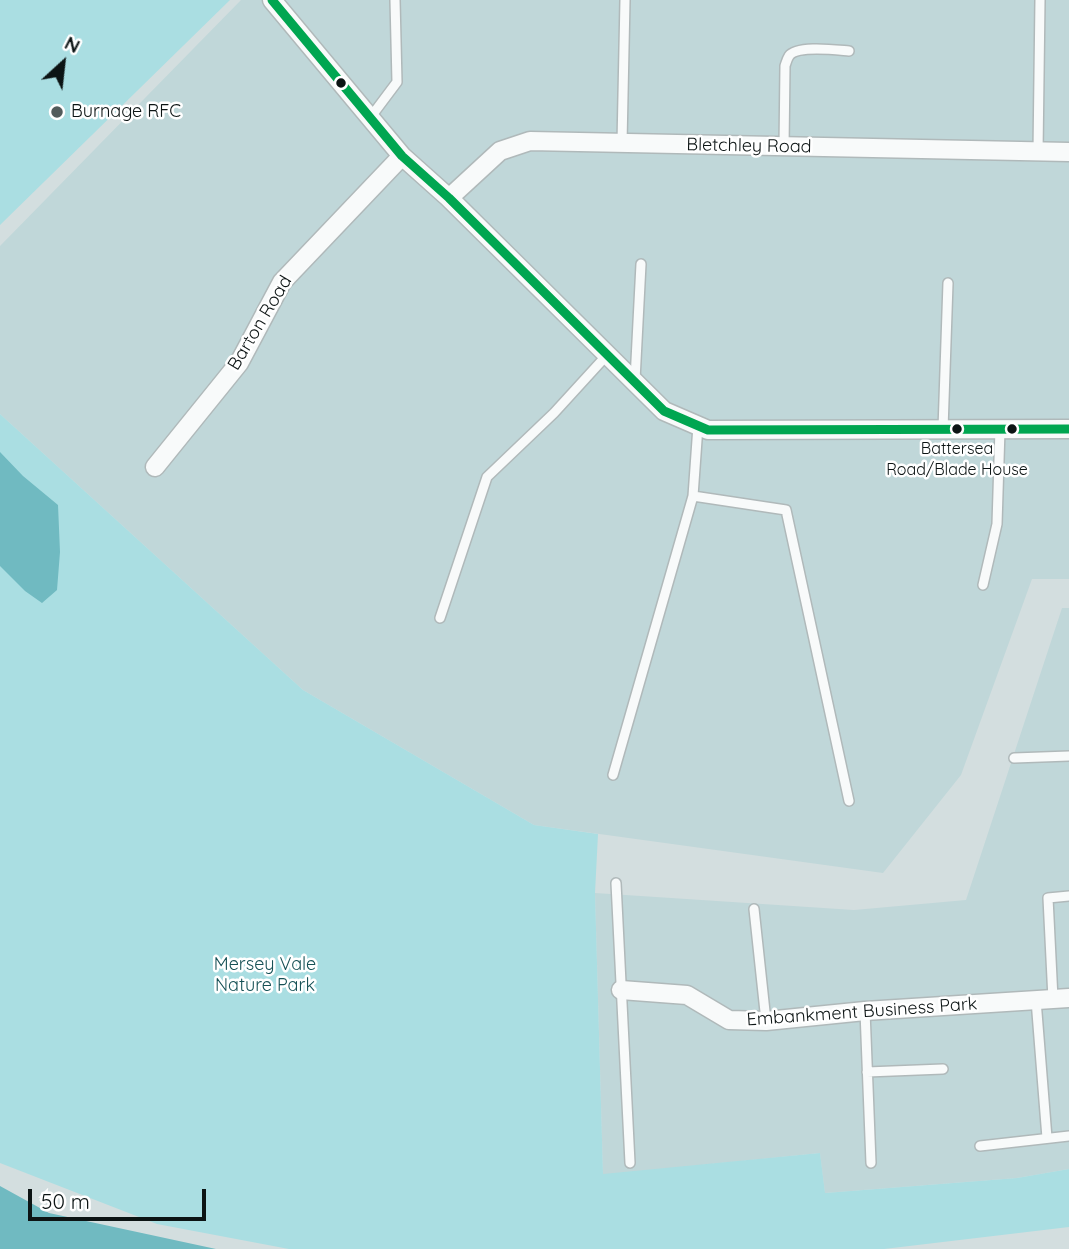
<!DOCTYPE html>
<style>
body{margin:0}
#map{position:relative;width:1069px;height:1249px;overflow:hidden;background:#d3dedf;font-family:Quicksand,sans-serif}
canvas{display:block}
.north{position:absolute;left:28px;top:28px;width:70px;height:70px;-webkit-text-stroke:5px #fff;paint-order:stroke;rotate:27deg;font-size:19px;font-weight:700;line-height:28px;text-align:center;color:#0c1414}
.north::after{content:'';display:block;margin:auto;width:24px;height:32px;background:#0c1414;clip-path:polygon(50% 0,100% 100%,50% 72%,0 100%)}
.scale{position:absolute;left:28px;top:1189px;width:178px;height:32px;box-sizing:border-box;border:4px solid #0c1414;border-top:0;padding-left:9px;font-size:21px;line-height:24px;white-space:nowrap;color:#0c1414;-webkit-text-stroke:5px #fff;paint-order:stroke}
</style>
<div id="map">
<canvas width="1069" height="1249"></canvas>
<div class="north">N</div>
<div class="scale">50 m</div>
</div>
<script>
const ctx = document.querySelector('canvas').getContext('2d');
ctx.lineJoin = 'round';
function fill(path, color) { ctx.fillStyle = color; ctx.fill(path, 'evenodd'); }
function stroke(path, color, width, dash) { ctx.strokeStyle = color; ctx.lineWidth = width; ctx.lineCap = dash ? 'butt' : 'round'; ctx.setLineDash(dash || []); ctx.stroke(path); }
function drawText(font, color, halo, rows, align = 'center') {
  ctx.font = font + ' Quicksand,sans-serif'; ctx.lineWidth = 5; ctx.setLineDash([]); ctx.textBaseline = 'middle'; ctx.strokeStyle = halo; ctx.fillStyle = color; for (const [text, x, y, turn = 0] of rows) {
    ctx.save(); ctx.translate(x, y); ctx.rotate((+turn || 0) * Math.PI / 180); ctx.textAlign = isNaN(turn) ? turn : align; if (halo) ctx.strokeText(text, 0, 0); ctx.fillText(text, 0, 0); ctx.restore();
  }
}
fill(new Path2D(`
 M 241,0 L 1069,0 L 1069,579 L 1032,579 L 961,775 L 883,873 L 534,825 L 303,690 L 0,414 L 0,246 Z
 M 1062,608 L 1069,608 L 1069,1169 L 1017,1178 L 825,1193 L 820,1153 L 603,1175 L 595,893 L 854,910 L 966,900 Z`), '#c0d7d9');
fill(new Path2D(`
 M 0,0 L 230,0 L 0,225 Z
 M 0,414 L 303,690 L 534,825 L 598,834 L 595,893 L 603,1174 L 820,1153 L 825,1193 L 1017,1178 L 1069,1169 L 1069,1227 L 884,1249 L 289,1249 L 157,1224 L 0,1163 Z`), '#aadee2');
fill(new Path2D(`
 M 0,452 L 23,476 L 58,505 L 60,552 L 57,590 L 42,603 L 25,591 L 0,566 Z
 M 0,1186 L 49,1213 L 216,1249 L 0,1249 Z`), '#70bac1');
const lane = new Path2D(`
 M 370,118 L 397,82 L 395,0
 M 622,143 L 625,0
 M 784,147 L 785,66 C 786,63 787,59 789,56 C 797,45 836,50 849,51
 M 1038,152 L 1040,0
 M 635,380 L 641,264
 M 943,429 L 948,283
 M 693,496 L 786,510 L 849,801
 M 983,585 L 997,524 L 1000,429
 M 440,618 L 487,477 L 554,413 L 607,355
 M 1014,758 L 1069,756
 M 613,775 L 693,496 L 698,426
 M 616,883 L 630,1163
 M 754,909 L 766,1021
 M 1053,999 L 1048,898 L 1069,896
 M 1036,1000 L 1047,1138
 M 865,1011 L 871,1163
 M 867,1072 L 943,1069
 M 980,1146 L 1069,1136`);
const street = new Path2D(`
 M 272,0 L 402,156 L 449,198 L 664,411 L 708,430 L 1069,429
 M 449,198 L 500,151 L 530,141 L 1069,152
 M 155,467 L 239,363 L 282,282 L 402,156
 M 621,990 L 687,995 L 729,1020 L 766,1021 L 865,1011 L 1069,998`);
stroke(lane, '#b0b9ba', 12);
stroke(street, '#b0b9ba', 21);
stroke(lane, '#f8fafa', 9);
stroke(street, '#f8fafa', 18);
stroke(new Path2D(`
 M 272,0 L 402,156 L 449,198 L 664,411 L 708,430 L 1069,429`), '#00a651', 9);
for (const [x, y, r, color] of [
 [341,83,6,"#0c1414"],
 [57,112,7,"#525b5b"],
 [957,429,6,"#0c1414"],
 [1012,429,6,"#0c1414"]
]) { const dot = new Path2D(); dot.arc(x, y, r, 0, 2 * Math.PI); ctx.fillStyle = color; ctx.fill(dot); stroke(dot, '#fff', 2.5); }
drawText('16px', '#0c1414', '#fff', [
 ["Battersea",957,449],
 ["Road/Blade House",957,470]
]);
drawText('18px', '#0c1414', '#fff', [
 ["Burnage RFC",71,112]
], 'left');
drawText('18px', '#0c1414', '#fff', [
 ["Bletchley Road",749,146,1],
 ["Barton Road",260,323,-59],
 ["Embankment Business Park",862,1012,-4]
]);
drawText('18px', '#165156', '#fff', [
 ["Mersey Vale",265,965],
 ["Nature Park",265,986]
]);
</script>
